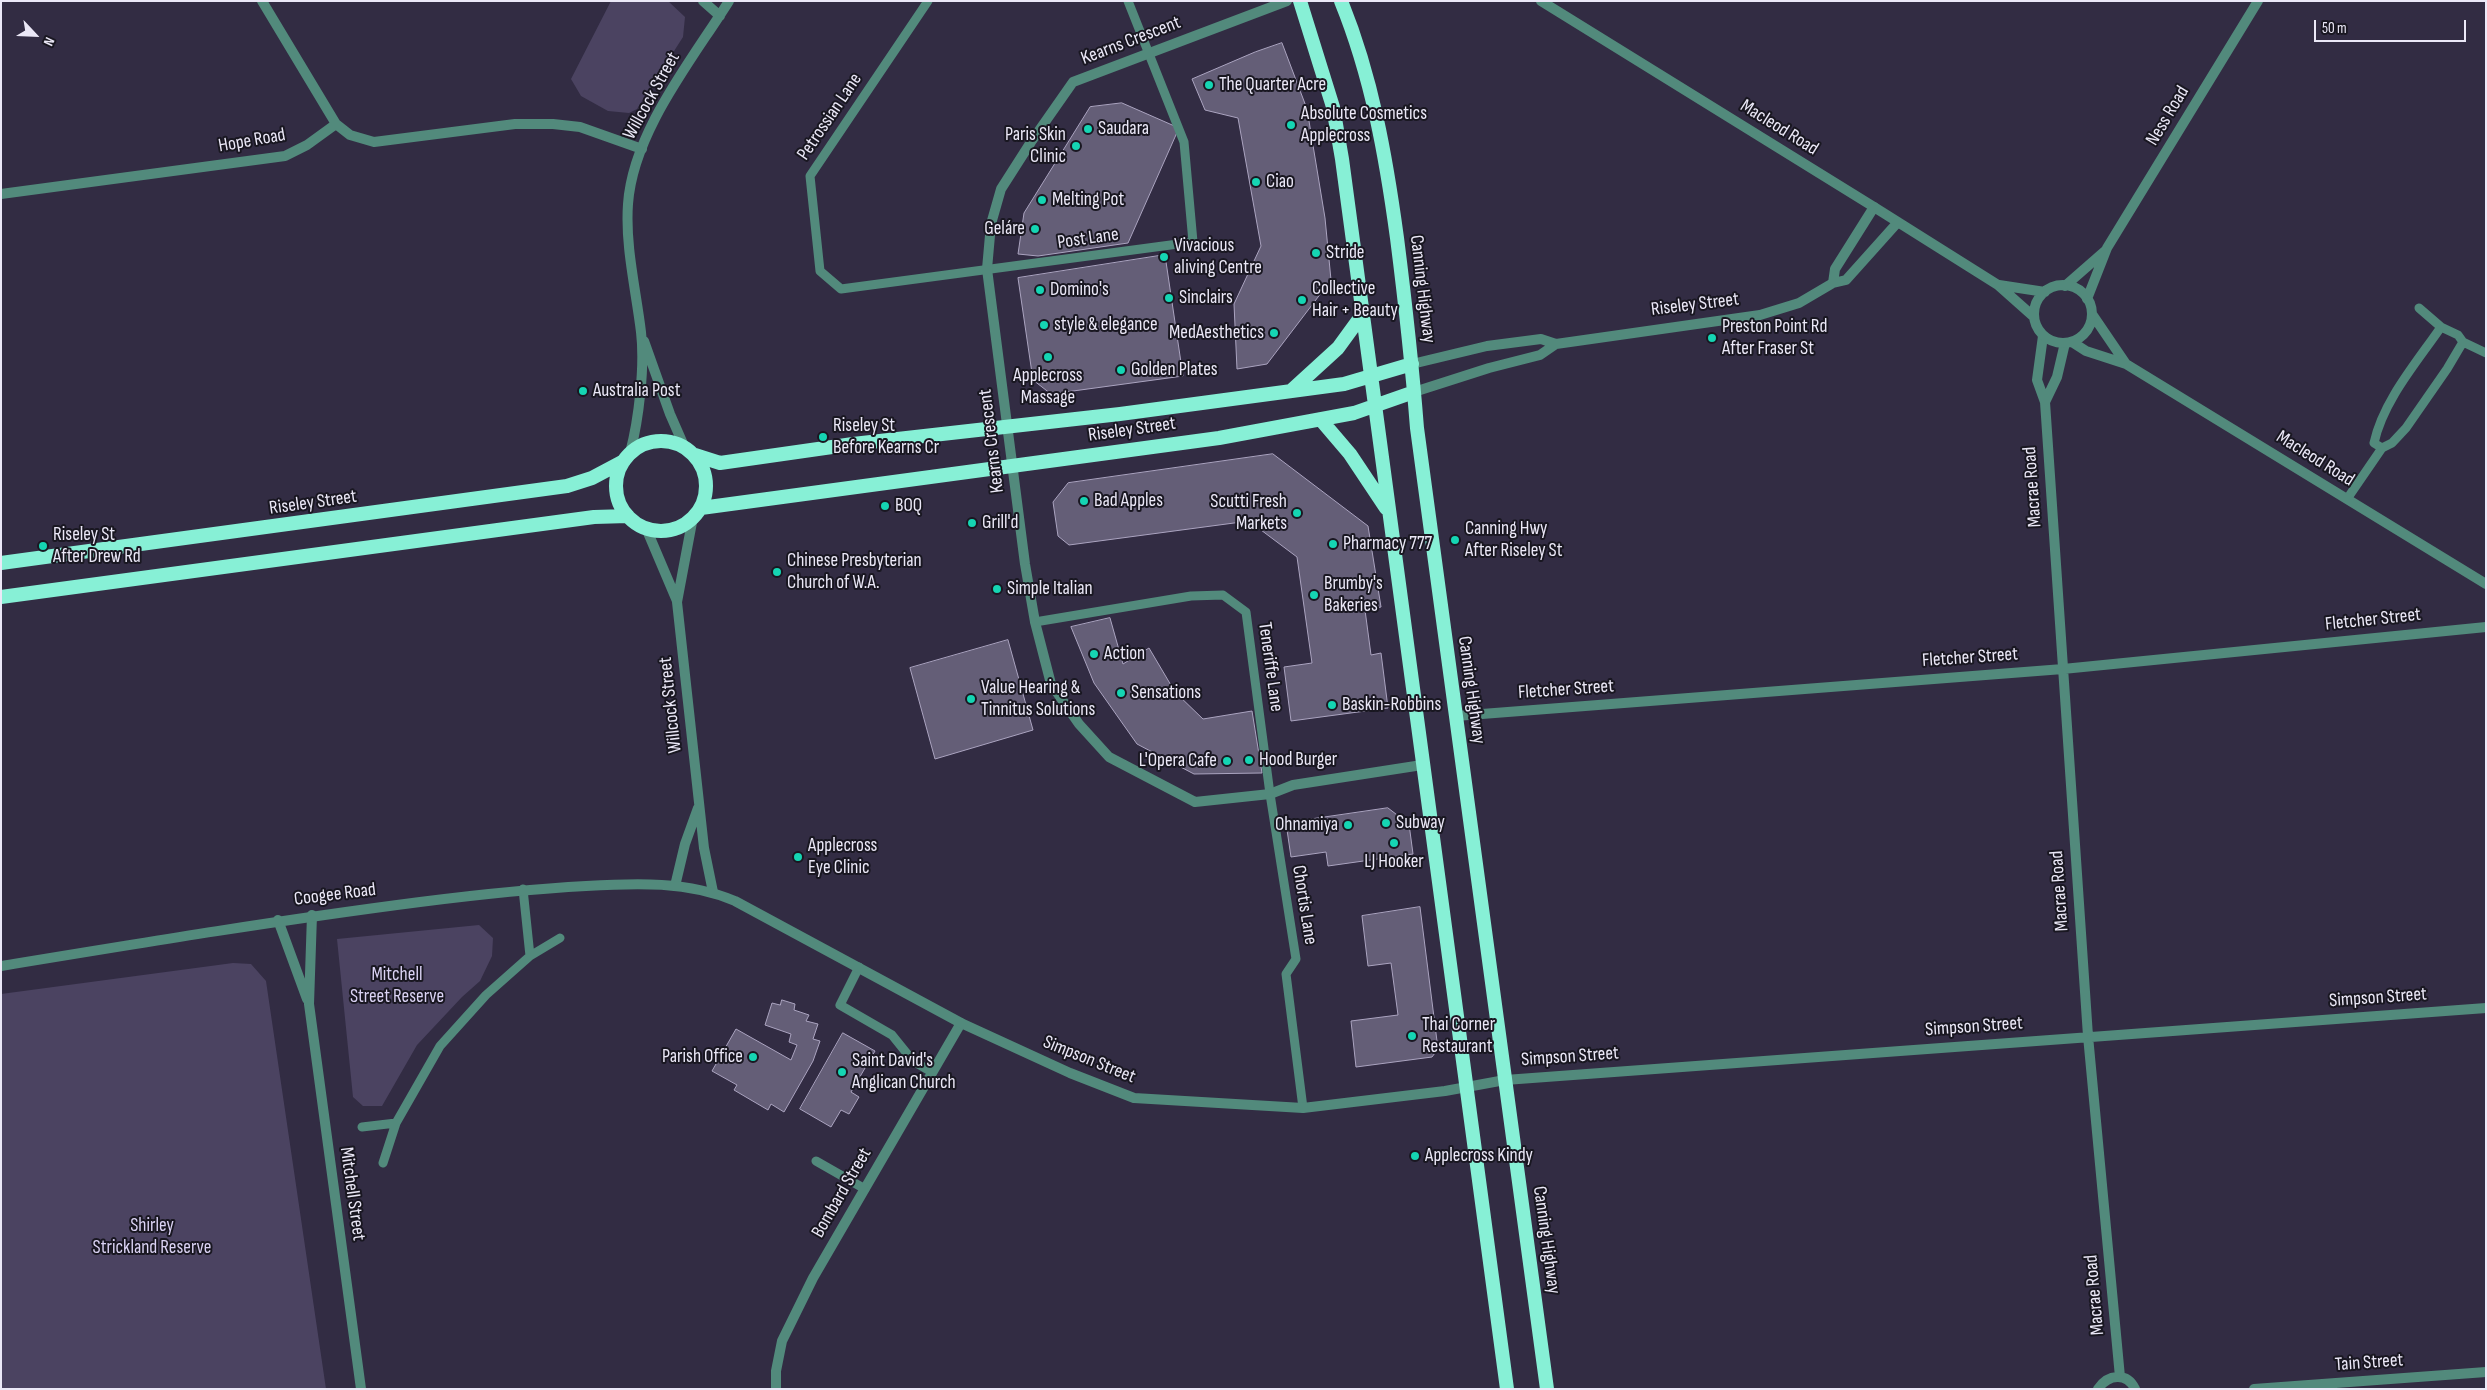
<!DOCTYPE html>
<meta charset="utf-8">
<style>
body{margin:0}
#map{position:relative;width:2487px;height:1390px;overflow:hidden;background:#322c43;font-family:"Sofia Sans Condensed",sans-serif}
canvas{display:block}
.frame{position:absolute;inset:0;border:2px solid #ebe8f7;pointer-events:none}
.north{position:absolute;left:10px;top:10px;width:50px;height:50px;-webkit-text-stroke:4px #191721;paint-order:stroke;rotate:115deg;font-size:14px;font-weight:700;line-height:20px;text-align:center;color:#ebe8f7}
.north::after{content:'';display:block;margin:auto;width:18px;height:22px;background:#ebe8f7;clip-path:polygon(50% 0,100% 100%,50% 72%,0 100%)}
.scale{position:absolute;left:2314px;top:20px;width:152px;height:22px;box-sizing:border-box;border:2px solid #ebe8f7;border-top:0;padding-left:6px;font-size:15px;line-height:18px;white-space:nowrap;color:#ebe8f7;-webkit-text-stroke:4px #191721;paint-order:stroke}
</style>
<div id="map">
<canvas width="2487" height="1390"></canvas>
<div class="frame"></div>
<div class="north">N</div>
<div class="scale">50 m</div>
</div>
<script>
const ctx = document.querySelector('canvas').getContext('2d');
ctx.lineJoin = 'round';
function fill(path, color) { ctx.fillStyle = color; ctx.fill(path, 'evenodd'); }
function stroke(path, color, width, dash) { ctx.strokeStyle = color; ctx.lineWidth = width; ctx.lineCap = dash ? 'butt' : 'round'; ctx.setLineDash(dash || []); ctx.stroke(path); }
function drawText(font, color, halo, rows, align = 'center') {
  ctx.font = font + ' "Sofia Sans Condensed",sans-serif'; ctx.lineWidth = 4; ctx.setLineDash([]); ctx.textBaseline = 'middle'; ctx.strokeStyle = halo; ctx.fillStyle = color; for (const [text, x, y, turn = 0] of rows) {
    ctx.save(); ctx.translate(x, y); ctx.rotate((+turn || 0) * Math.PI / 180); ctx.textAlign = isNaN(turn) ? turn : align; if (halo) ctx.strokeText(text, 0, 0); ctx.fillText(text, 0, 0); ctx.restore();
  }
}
fill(new Path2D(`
 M 611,1 L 668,1 L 685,17 L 683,37 L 637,109 L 629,113 L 608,111 L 581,96 L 571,79 Z
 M 479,925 L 493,938 L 492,956 L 480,981 L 462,997 L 417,1045 L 382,1106 L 363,1106 L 353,1097 L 337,939 Z
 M 233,963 L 251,964 L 266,981 L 326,1389 L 1,1389 L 1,994 Z`), '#4b4361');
const building = new Path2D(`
 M 1282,43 L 1307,109 L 1325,218 L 1331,280 L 1267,364 L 1237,369 L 1234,304 L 1261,246 L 1238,118 L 1205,110 L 1192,79 L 1255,52 Z
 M 1122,103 L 1179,128 L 1128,243 L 1038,256 L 1018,254 L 1024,213 L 1090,107 Z
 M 1165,255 L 1183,376 L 1051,394 L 1033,380 L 1018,278 Z
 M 1273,454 L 1368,526 L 1381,607 L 1365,610 L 1371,655 L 1381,653 L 1388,708 L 1291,721 L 1284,667 L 1312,663 L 1297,557 L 1249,521 L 1069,545 L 1058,536 L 1053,502 L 1068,483 Z
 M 1110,618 L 1123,664 L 1149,648 L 1175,692 L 1203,719 L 1252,711 L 1262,773 L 1194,774 L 1137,744 L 1094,683 L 1071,627 Z
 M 1008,640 L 1033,730 L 935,759 L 910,668 Z
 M 1388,808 L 1409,824 L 1413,854 L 1328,866 L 1326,852 L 1291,857 L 1286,823 Z
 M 1420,907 L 1438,1049 L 1432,1057 L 1356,1067 L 1351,1021 L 1398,1015 L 1391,963 L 1368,966 L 1362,916 Z
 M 782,1000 L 795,1004 L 794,1010 L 809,1015 L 806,1021 L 818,1024 L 813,1039 L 820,1041 L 813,1061 L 784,1112 L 771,1104 L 768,1110 L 734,1090 L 737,1085 L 712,1071 L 736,1029 L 791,1060 L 797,1045 L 789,1042 L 791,1034 L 765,1025 L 772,1003 L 780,1005 Z
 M 843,1033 L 875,1051 L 851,1092 L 859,1097 L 849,1114 L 841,1110 L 831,1127 L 800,1109 Z`);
fill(building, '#645e77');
stroke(building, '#aba4c0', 1);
stroke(new Path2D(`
 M 928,1 L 810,176 L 820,271 L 841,289 L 1193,242 L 1184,142 L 1128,1
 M 2419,308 L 2441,327
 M 2463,342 L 2486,353
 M 2347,499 L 2382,448 L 2392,443 L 2406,428 L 2447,369 L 2463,342 L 2458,335 L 2441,327 C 2417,362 2383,401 2374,443 L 2382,448
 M 1035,622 L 1191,596 L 1223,595 L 1246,612 L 1270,794 L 1296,959 L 1286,974 L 1303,1108
 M 530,956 L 560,938
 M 859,967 L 840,1005 L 892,1035 L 913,1061 L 932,1072
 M 362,1127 L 396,1123 L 440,1046 L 486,995 L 530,956 L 523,889
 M 816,1161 L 865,1189
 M 383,1163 L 396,1123`), '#528a7c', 9);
stroke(new Path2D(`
 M 262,1 L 336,124 L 350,135 L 374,142 L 515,124 L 553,124 L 580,127 L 642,149
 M 703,1 L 720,16
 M 1541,1 L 1874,207
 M 1,194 L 285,156 L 307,145 L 336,124
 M 2043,336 L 2037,380 L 2045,402 L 2088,1036 L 2120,1377
 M 644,341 L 670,414 L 684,446
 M 2045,402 L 2057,377 L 2065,343
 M 630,453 C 639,419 645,366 641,332 C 636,290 625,246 628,204 C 633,132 692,60 729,1
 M 693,517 L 677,602 L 704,848 L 713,892
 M 646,528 L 677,601
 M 1456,716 L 2063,669 L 2486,627
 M 675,886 L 685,844 L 698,808
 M 312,915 L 309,1004 L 361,1389
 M 278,920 L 307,999
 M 1505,1080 L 2486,1008
 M 776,1389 L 776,1371 L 782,1341 L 813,1278 L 961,1023
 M 2098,1389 C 2108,1374 2127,1372 2135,1389
 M 2254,1389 L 2486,1372`), '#528a7c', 10);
stroke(new Path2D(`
 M 1287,1 L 1073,82 L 1031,142 L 1001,189 L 991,224 L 987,269 L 1025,564 L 1035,622 L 1051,684 L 1079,724 L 1109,757 L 1195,802 L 1270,794 L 1293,785 L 1422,765
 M 1833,283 L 1835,269 L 1874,207 L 1998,285 L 2034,317
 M 1999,285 L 2045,292
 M2034 314a29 29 0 1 1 58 0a29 29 0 1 1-58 0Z
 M 2065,286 L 2105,251
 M 2087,299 L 2107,248 L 2258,1
 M 2092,314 L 2126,364
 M 2072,342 L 2086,351 L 2126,364 L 2486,584
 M 1412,364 L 1487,346 L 1541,339 L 1556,344 L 1760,315 L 1799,303 L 1833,283 L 1846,280 L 1898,222
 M 1414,392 L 1489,368 L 1540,355 L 1556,344
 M 1,966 C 141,943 280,920 420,902 C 475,895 530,889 586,886 C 636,883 688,881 735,901 L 961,1023 L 1070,1073 L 1134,1098 L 1303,1108 L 1445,1091 L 1505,1080`), '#528a7c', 10);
stroke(new Path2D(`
 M 1300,1 L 1333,107 L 1342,159 L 1507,1389
 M 1341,1 C 1372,77 1386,157 1397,238 C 1405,301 1412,364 1417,428 L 1547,1389
 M 1292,390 L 1338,348 L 1362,315
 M 1321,420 L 1350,454 L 1386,508
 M616 486a45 45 0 1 1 90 0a45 45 0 1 1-90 0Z
 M 695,455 L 720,463 L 853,444 L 1120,414 L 1344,384 L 1412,364
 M 701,508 L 1219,438 L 1354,413 L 1414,392
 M 1,563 L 567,486 L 592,478 L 624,461
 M 1,597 L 594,517 L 628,516`), '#87f0d6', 14);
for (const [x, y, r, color] of [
 [1209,85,5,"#15d5b3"],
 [1291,125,5,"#15d5b3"],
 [1088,129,5,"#15d5b3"],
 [1076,146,5,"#15d5b3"],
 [1256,182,5,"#15d5b3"],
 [1042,200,5,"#15d5b3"],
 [1035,229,5,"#15d5b3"],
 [1316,253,5,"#15d5b3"],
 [1164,257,5,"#15d5b3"],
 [1040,290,5,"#15d5b3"],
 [1169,298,5,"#15d5b3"],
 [1302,300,5,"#15d5b3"],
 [1044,325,5,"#15d5b3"],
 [1274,333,5,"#15d5b3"],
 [1712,338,5,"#15d5b3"],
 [1048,357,5,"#15d5b3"],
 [1121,370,5,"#15d5b3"],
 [583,391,5,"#15d5b3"],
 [823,437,5,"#15d5b3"],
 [1084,501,5,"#15d5b3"],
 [885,506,5,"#15d5b3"],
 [1297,513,5,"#15d5b3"],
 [972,523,5,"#15d5b3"],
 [1455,540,5,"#15d5b3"],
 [1333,544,5,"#15d5b3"],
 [43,546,5,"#15d5b3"],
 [777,572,5,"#15d5b3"],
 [997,589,5,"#15d5b3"],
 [1314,595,5,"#15d5b3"],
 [1094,654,5,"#15d5b3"],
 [1121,693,5,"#15d5b3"],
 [971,699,5,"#15d5b3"],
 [1332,705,5,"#15d5b3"],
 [1249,760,5,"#15d5b3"],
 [1227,761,5,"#15d5b3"],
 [1386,823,5,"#15d5b3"],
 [1348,825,5,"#15d5b3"],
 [1394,843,5,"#15d5b3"],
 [798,857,5,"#15d5b3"],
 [1412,1036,5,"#15d5b3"],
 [753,1057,5,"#15d5b3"],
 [842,1072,5,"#15d5b3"],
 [1415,1156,5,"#15d5b3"]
]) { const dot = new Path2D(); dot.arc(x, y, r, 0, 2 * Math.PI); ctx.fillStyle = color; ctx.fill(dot); stroke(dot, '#191721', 2); }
drawText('19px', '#ebe8f7', '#191721', [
 ["Kearns Crescent",1131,41,-21],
 ["Willcock Street",652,96,-61],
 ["Ness Road",2168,116,-59],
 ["Petrossian Lane",830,117,-56],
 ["Macleod Road",1779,128,32],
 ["Hope Road",252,141,-10],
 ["Post Lane",1088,239,-8],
 ["Canning Highway",1422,289,83],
 ["Riseley Street",1695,305,-7],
 ["Riseley Street",1132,430,-8],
 ["Kearns Crescent",992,441,-97],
 ["Macleod Road",2315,459,32],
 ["Macrae Road",2033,487,-94],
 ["Riseley Street",313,503,-8],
 ["Fletcher Street",2373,620,-6],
 ["Fletcher Street",1970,658,-4],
 ["Teneriffe Lane",1270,667,82],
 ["Canning Highway",1471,690,82],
 ["Fletcher Street",1566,690,-4],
 ["Willcock Street",671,705,-96],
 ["Macrae Road",2060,891,-94],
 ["Coogee Road",335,895,-7],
 ["Chortis Lane",1304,905,81],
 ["Simpson Street",2378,998,-4],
 ["Simpson Street",1974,1027,-4],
 ["Simpson Street",1570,1057,-4],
 ["Simpson Street",1089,1060,22],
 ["Bombard Street",842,1193,-60],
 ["Mitchell Street",352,1194,82],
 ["Canning Highway",1546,1240,82],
 ["Macrae Road",2095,1295,-95],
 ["Tain Street",2369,1363,-4]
]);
drawText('19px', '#ebe8f7', '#191721', [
 ["The Quarter Acre",1219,85],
 ["Absolute Cosmetics",1301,114],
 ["Applecross",1301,136],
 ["Saudara",1098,129],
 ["Paris Skin",1066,135,"right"],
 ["Clinic",1066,157,"right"],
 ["Ciao",1266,182],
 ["Melting Pot",1052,200],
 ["Geláre",1025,229,"right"],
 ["Vivacious",1174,246],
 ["aliving Centre",1174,268],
 ["Stride",1326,253],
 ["Collective",1312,289],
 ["Hair + Beauty",1312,311],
 ["Domino's",1050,290],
 ["Sinclairs",1179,298],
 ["style & elegance",1054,325],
 ["Preston Point Rd",1722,327],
 ["After Fraser St",1722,349],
 ["MedAesthetics",1264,333,"right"],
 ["Golden Plates",1131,370],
 ["Applecross",1048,376,"center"],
 ["Massage",1048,398,"center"],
 ["Australia Post",593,391],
 ["Riseley St",833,426],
 ["Before Kearns Cr",833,448],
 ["Bad Apples",1094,501],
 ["Scutti Fresh",1287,502,"right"],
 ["Markets",1287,524,"right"],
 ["BOQ",895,506],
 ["Grill'd",982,523],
 ["Canning Hwy",1465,529],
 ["After Riseley St",1465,551],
 ["Riseley St",53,535],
 ["After Drew Rd",53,557],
 ["Pharmacy 777",1343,544],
 ["Chinese Presbyterian",787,561],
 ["Church of W.A.",787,583],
 ["Brumby's",1324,584],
 ["Bakeries",1324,606],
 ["Simple Italian",1007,589],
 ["Action",1104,654],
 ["Value Hearing &",981,688],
 ["Tinnitus Solutions",981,710],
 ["Sensations",1131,693],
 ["Baskin-Robbins",1342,705],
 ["Hood Burger",1259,760],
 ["L'Opera Cafe",1217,761,"right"],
 ["Subway",1396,823],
 ["Ohnamiya",1338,825,"right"],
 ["Applecross",808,846],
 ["Eye Clinic",808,868],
 ["LJ Hooker",1394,862,"center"],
 ["Thai Corner",1422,1025],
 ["Restaurant",1422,1047],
 ["Parish Office",743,1057,"right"],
 ["Saint David's",852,1061],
 ["Anglican Church",852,1083],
 ["Applecross Kindy",1425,1156]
], 'left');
drawText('19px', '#dbd3f4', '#191721', [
 ["Mitchell",397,975],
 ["Street Reserve",397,997],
 ["Shirley",152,1226],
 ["Strickland Reserve",152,1248]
]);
</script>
